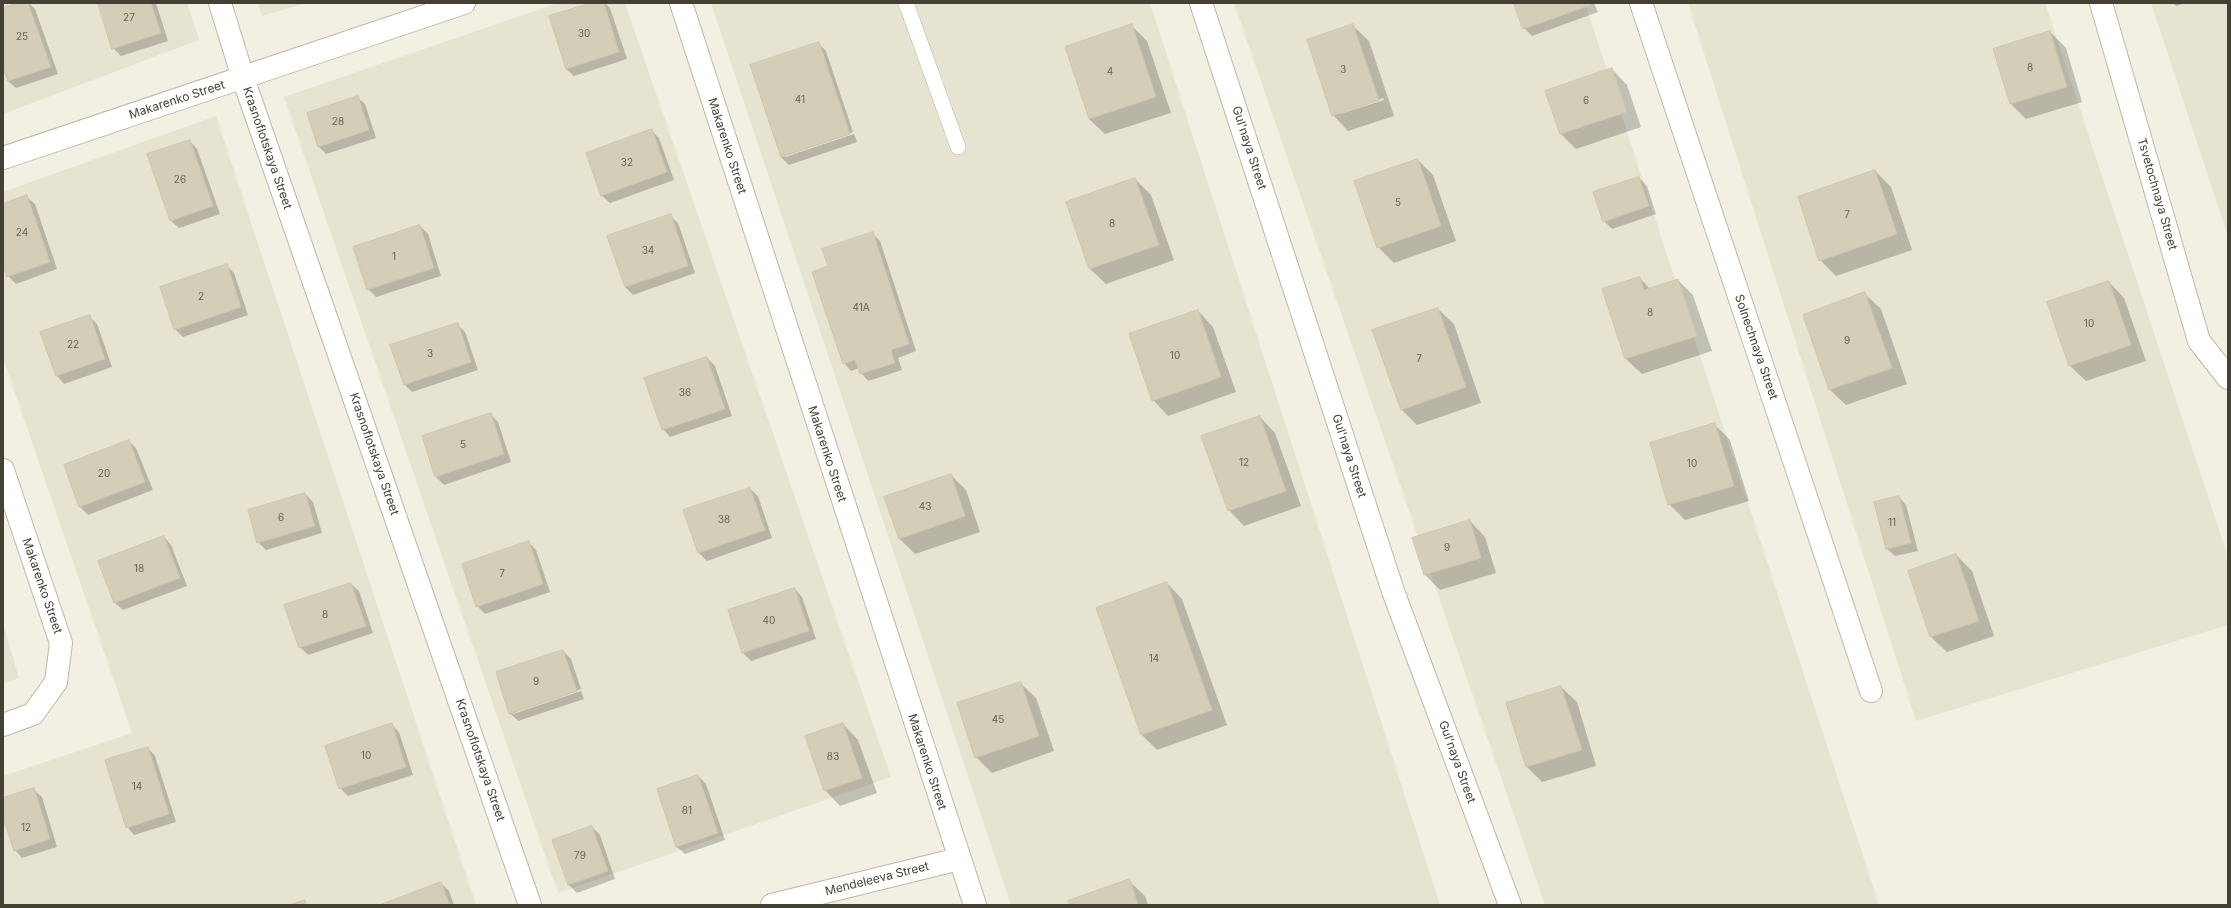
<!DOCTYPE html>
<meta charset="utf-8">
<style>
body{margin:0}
#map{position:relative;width:2231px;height:908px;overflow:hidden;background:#f2f0e2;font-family:Inter,sans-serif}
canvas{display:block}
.frame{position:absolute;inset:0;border:4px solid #444033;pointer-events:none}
</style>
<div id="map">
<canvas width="2231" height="908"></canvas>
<div class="frame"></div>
</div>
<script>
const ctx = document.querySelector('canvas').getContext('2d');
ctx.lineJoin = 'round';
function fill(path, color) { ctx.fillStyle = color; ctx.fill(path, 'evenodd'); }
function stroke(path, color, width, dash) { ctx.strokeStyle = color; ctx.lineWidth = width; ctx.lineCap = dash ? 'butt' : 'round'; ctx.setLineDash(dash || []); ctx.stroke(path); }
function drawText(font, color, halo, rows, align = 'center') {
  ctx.font = font + ' Inter,sans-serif'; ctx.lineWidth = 3; ctx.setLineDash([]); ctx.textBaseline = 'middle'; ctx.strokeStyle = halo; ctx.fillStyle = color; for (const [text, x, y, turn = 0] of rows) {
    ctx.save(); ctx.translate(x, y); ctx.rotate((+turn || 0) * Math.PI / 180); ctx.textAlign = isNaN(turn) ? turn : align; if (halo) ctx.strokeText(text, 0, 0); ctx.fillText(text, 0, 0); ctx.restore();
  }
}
fill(new Path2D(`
 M 3,3 L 187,3 L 199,40 L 3,114 Z
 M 258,3 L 306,3 L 262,16 Z
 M 558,3 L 625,3 L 891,777 L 558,893 L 284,97 Z
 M 711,3 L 1150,3 L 1440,905 L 1011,905 Z
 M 1234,3 L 1585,3 L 1879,905 L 1545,905 Z
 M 1688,3 L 2045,3 L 2228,557 L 2228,625 L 1916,721 Z
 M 2151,3 L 2228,3 L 2228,236 Z
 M 216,116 L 476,905 L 3,905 L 3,776 L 132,733 L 3,358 L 3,192 Z
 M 3,624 L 19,678 L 3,684 Z`), '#e6e3d0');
fill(new Path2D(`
 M 21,3 L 29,3 L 35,9 L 58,74 L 16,88 L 8,81 L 3,65 L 3,10 Z
 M 99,3 L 156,3 L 168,41 L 121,56 L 113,48 Z
 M 594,3 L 605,3 L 610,8 L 627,59 L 574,76 L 566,69 Z
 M 1515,3 L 1594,3 L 1598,12 L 1532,36 L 1524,28 Z
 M 2173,3 L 2186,3 L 2176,6 Z
 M 1132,26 L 1147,41 L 1171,113 L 1105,134 L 1089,119 Z
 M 1353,26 L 1369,41 L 1394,116 L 1348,131 L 1333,115 ZM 1383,98 L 1384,100 L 1340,114 L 1340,112 Z
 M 2050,32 L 2066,48 L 2082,102 L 2026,119 L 2011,104 L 1994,50 Z
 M 818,43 L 826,51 L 853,132 L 785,155 L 785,157 L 854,134 L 857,142 L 789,165 L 781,157 L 751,66 Z
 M 1612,69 L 1627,85 L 1641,127 L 1576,149 L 1561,134 Z
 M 357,97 L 365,104 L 376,138 L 326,154 L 319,147 Z
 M 652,131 L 659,138 L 674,180 L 610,203 L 602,196 Z
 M 190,141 L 197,149 L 220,214 L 179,228 L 171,221 L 148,155 Z
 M 1418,160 L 1433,175 L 1456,241 L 1394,263 L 1378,247 Z
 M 1875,171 L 1891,187 L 1912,250 L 1836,276 L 1820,260 Z
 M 1639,178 L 1647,186 L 1656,214 L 1612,229 L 1604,221 Z
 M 1135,179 L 1151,195 L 1174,260 L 1106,284 L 1090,269 L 1068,203 Z
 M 27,197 L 35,204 L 57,269 L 16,284 L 8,276 L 3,262 L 3,205 Z
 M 670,216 L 678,223 L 695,273 L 633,295 L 625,287 L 609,237 Z
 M 420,226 L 428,234 L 441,276 L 376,297 L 368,289 Z
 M 872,233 L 880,241 L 916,351 L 898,358 L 902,370 L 868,381 L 861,373 L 859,368 L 851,371 L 844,363 L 829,267 Z
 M 226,265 L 234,273 L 248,315 L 183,337 L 175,329 Z
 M 1640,278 L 1650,289 L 1678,280 L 1693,295 L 1712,351 L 1642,374 L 1626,359 L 1604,290 Z
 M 2109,282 L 2124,298 L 2146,361 L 2086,381 L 2070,366 L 2049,303 Z
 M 1865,294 L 1881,309 L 1907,384 L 1846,405 L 1830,390 L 1804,315 Z
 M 1438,309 L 1454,324 L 1481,403 L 1417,425 L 1402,410 Z
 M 1198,311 L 1213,327 L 1236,392 L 1168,416 L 1153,400 Z
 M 89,316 L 97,324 L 112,367 L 64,384 L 57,376 L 41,332 Z
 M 457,324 L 465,332 L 478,370 L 412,392 L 404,384 Z
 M 707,358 L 715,366 L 732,416 L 670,437 L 663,429 Z
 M 490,414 L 498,422 L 511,462 L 444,485 L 436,477 L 423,436 Z
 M 1260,417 L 1275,433 L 1301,506 L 1244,526 L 1229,510 Z
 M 1714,424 L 1730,440 L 1749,501 L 1685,520 L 1669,504 Z
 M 129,441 L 136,448 L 153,490 L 88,515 L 80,507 L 65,465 Z
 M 951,475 L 966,490 L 980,532 L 915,554 L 900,539 L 886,497 Z
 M 750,489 L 758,496 L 772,538 L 707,561 L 699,553 L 684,511 Z
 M 305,494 L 313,502 L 322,533 L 266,550 L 258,542 Z
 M 1899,497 L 1906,505 L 1918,551 L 1895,556 L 1887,549 Z
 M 1470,521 L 1485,537 L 1496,573 L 1440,590 L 1425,575 Z
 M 164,537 L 171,545 L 187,586 L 123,610 L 115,603 L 100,561 Z
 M 528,542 L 536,550 L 550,592 L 485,614 L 477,606 Z
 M 1956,555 L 1972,571 L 1994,636 L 1947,652 L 1931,637 Z
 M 1167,583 L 1182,599 L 1227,725 L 1157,750 L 1142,735 L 1097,608 Z
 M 351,584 L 359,591 L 373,633 L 308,655 L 300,647 Z
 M 795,589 L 802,597 L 816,639 L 751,661 L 743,653 L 729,611 Z
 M 563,651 L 571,659 L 581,689 L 513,711 L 513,714 L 581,691 L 584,699 L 518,721 L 510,713 Z
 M 1020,683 L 1036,698 L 1054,751 L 992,773 L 976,757 Z
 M 1561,687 L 1577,702 L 1596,766 L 1542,782 L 1527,767 L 1507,704 Z
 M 843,724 L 858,740 L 877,793 L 840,806 L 825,790 Z
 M 392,725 L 399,732 L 413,775 L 348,796 L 340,788 Z
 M 148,748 L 155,756 L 176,822 L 134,835 L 127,827 Z
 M 698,776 L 706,784 L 725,840 L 685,854 L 677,847 Z
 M 34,790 L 42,797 L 57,847 L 22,858 L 15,850 L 3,813 L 3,800 Z
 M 592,827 L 600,835 L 615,879 L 577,893 L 569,885 L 554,841 Z
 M 1129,881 L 1145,896 L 1148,905 L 1071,905 Z
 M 441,883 L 449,891 L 454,905 L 383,905 Z`), '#0003');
const building = new Path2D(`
 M 18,3 L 28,3 L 51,67 L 8,81 L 3,68 L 3,8 Z
 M 98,3 L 151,3 L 161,33 L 112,49 Z
 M 591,3 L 604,3 L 619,52 L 566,69 L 549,16 Z
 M 1514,3 L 1590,3 L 1591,5 L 1523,29 Z
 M 1132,24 L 1156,97 L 1089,119 L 1065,47 Z
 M 1353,24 L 1379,100 L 1332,116 L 1307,40 Z
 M 2050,31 L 2067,87 L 2010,104 L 1993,49 Z
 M 819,42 L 850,134 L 781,157 L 750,65 Z
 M 1612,68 L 1627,112 L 1560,134 L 1545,91 Z
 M 358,96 L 369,130 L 318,147 L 307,113 Z
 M 652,129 L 667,172 L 601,196 L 586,153 Z
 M 190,140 L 213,206 L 170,221 L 147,154 Z
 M 1418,159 L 1441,226 L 1377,248 L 1354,181 Z
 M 1875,170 L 1897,234 L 1819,261 L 1798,197 Z
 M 1639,177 L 1649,206 L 1603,222 L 1593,192 Z
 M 1135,178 L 1159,245 L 1089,269 L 1066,202 Z
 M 27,195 L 50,262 L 7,277 L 3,265 L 3,204 Z
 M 671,214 L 688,266 L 625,287 L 607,236 Z
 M 420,225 L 434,268 L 367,290 L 353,247 Z
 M 873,232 L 909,344 L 891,350 L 895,363 L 860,374 L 855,360 L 843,364 L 812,272 L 828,266 L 822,249 Z
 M 227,264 L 241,307 L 174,330 L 160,287 Z
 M 1640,277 L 1644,290 L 1678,279 L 1697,336 L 1625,359 L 1602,289 Z
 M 2109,281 L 2131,345 L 2069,366 L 2047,302 Z
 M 1865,292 L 1892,368 L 1829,390 L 1803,315 Z
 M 1438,308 L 1466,387 L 1401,410 L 1372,330 Z
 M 1198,310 L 1221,377 L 1152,401 L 1129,334 Z
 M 90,315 L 105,359 L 56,376 L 40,332 Z
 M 458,323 L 471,362 L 404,385 L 390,345 Z
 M 707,357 L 725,409 L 662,430 L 644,378 Z
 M 491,413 L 504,454 L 435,477 L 422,436 Z
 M 1260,416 L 1286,491 L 1228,511 L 1201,436 Z
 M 1715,423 L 1734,486 L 1668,505 L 1650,443 Z
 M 129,440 L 145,482 L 79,507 L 64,465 Z
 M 951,474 L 965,516 L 899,539 L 884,497 Z
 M 750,488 L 765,530 L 698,553 L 683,510 Z
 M 305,493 L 315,526 L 257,543 L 248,510 Z
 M 1899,496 L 1911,543 L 1886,549 L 1874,502 Z
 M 1470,520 L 1481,558 L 1424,575 L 1412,538 Z
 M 164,536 L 180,578 L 114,603 L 98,561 Z
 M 529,541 L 543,584 L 476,607 L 462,564 Z
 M 1956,554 L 1979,621 L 1930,637 L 1908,571 Z
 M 1167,582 L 1212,710 L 1141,735 L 1096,608 Z
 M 351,583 L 366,626 L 299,648 L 284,605 Z
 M 795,588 L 809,631 L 742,653 L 728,610 Z
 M 563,650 L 577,691 L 509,714 L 496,672 Z
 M 1021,682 L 1039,736 L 975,758 L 957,703 Z
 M 1561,686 L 1582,750 L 1526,767 L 1506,703 Z
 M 392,723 L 406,767 L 339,789 L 325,746 Z
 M 843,723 L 862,778 L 824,791 L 805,736 Z
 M 148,747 L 169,814 L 126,828 L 105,760 Z
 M 698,775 L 718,833 L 676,847 L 657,789 Z
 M 34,788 L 50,839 L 14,851 L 3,817 L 3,798 Z
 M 592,826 L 608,871 L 568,885 L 552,840 Z
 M 1130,879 L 1138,905 L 1070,905 L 1068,901 Z
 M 441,882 L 450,905 L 380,905 Z
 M 305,900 L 306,905 L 290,905 Z`);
fill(building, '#d4cdb7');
stroke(building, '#cfc6aa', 1);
const lane = new Path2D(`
 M 906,3 L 958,147`);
const street = new Path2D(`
 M 220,3 L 243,78 L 530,905
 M 681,3 L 975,905
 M 1201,3 L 1393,591 L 1510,905
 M 1641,3 L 1871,691
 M 2101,3 L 2199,341 L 2228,378
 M 3,158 L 464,3
 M 3,470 L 61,643 L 56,682 L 33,714 L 3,725
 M 772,905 L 959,859`);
stroke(lane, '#beb9a5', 16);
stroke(street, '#beb9a5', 24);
stroke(lane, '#fff', 15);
stroke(street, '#fff', 22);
drawText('10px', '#686354', null, [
 ["27",129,18],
 ["30",584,34],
 ["25",22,37],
 ["8",2030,68],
 ["3",1343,70],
 ["4",1110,72],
 ["41",800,100],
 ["6",1586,101],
 ["28",338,122],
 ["32",627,163],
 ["26",180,180],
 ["5",1398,203],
 ["7",1847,215],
 ["8",1112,224],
 ["24",22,233],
 ["34",648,251],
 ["1",394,257],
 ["2",201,297],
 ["41А",861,308],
 ["8",1650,313],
 ["10",2089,324],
 ["9",1847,341],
 ["22",73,345],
 ["3",430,354],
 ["10",1175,356],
 ["7",1419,359],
 ["36",685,393],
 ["5",463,445],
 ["12",1244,463],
 ["10",1692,464],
 ["20",104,474],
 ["43",925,507],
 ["6",281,518],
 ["38",724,520],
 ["11",1892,523],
 ["9",1447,548],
 ["18",139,569],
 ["7",502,574],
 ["8",325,615],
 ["40",769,621],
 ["14",1154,659],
 ["9",536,682],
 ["45",998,720],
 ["10",366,756],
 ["83",833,757],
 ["14",137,787],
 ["81",687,811],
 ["12",26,828],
 ["79",580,856]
]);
drawText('12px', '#444033', '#fff', [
 ["Makarenko Street",177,100,-18],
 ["Makarenko Street",727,146,72],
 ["Krasnoflotskaya Street",267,148,71],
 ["Gul'naya Street",1249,148,72],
 ["Tsvetochnaya Street",2157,194,74],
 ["Solnechnaya Street",1756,347,71],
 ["Krasnoflotskaya Street",374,454,71],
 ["Makarenko Street",827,454,72],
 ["Gul'naya Street",1349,456,72],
 ["Makarenko Street",42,586,71],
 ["Krasnoflotskaya Street",480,760,71],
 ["Makarenko Street",927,762,72],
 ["Gul'naya Street",1457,762,70],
 ["Mendeleeva Street",877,879,-14]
]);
</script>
